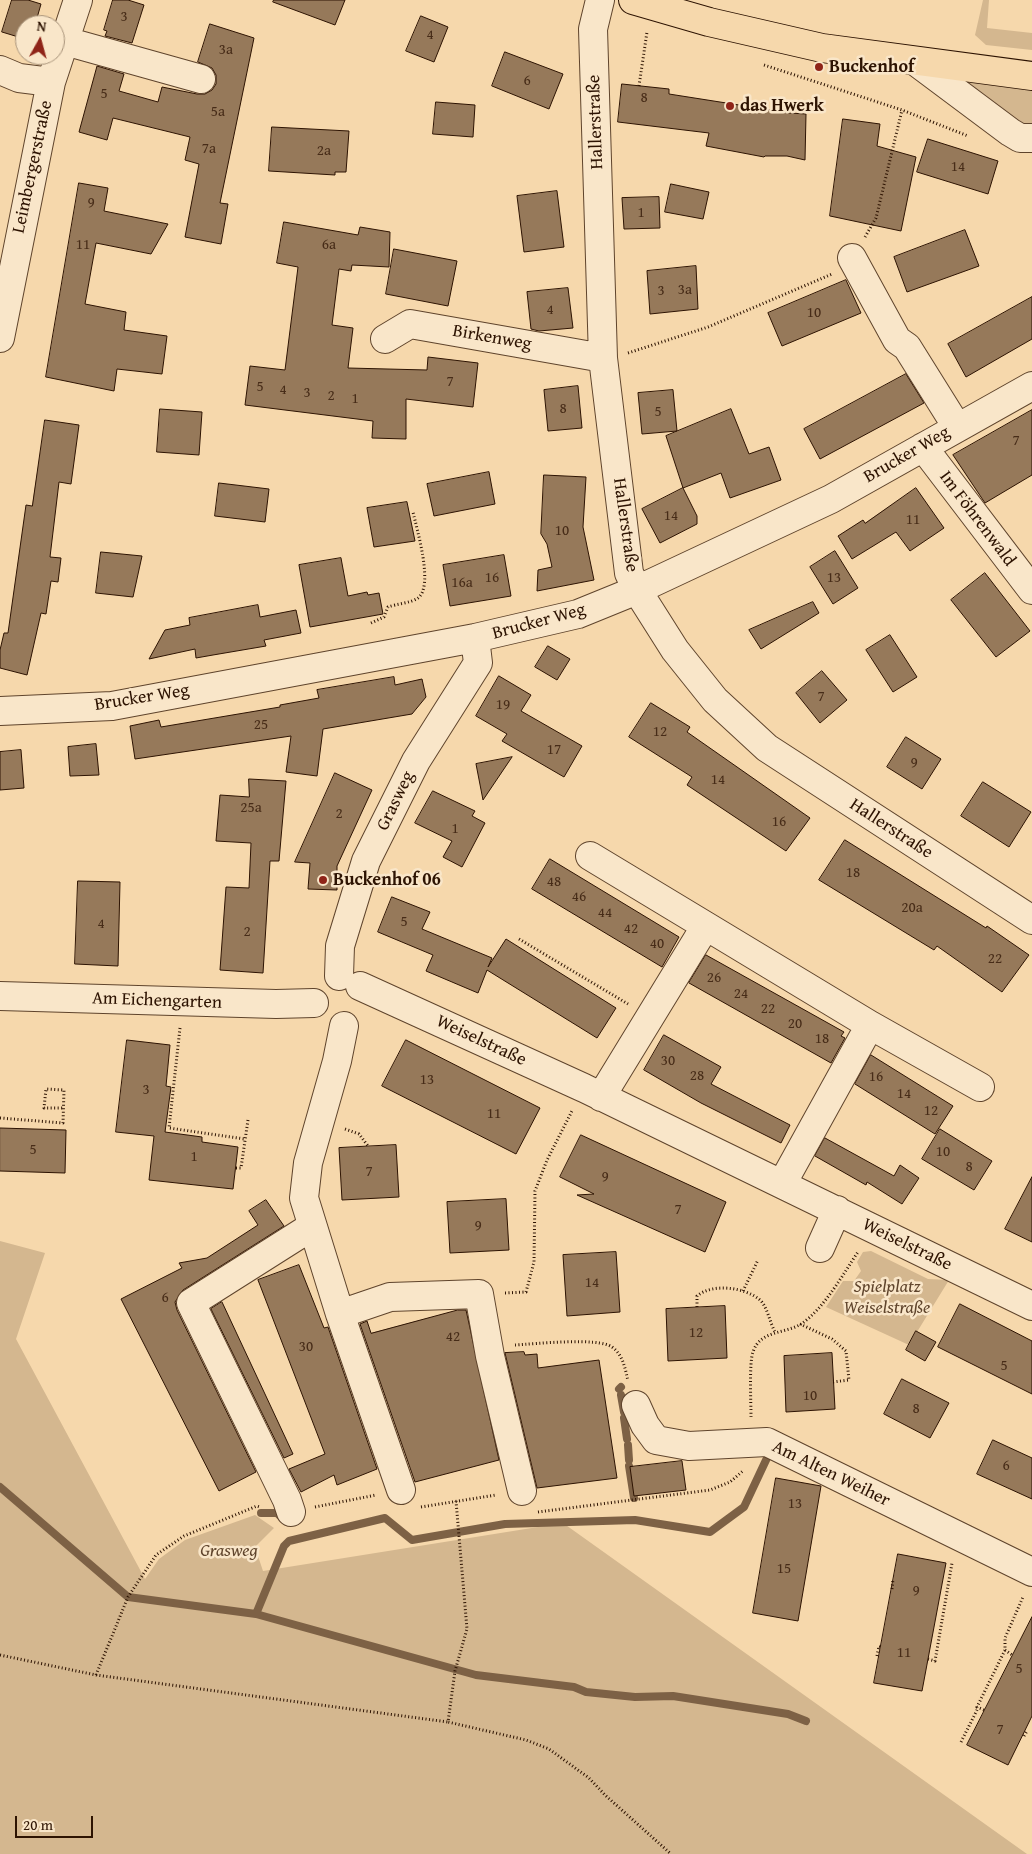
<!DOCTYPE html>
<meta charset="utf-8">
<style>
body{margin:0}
#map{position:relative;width:1032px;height:1854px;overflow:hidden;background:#f6d8ac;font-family:"Gentium Book Plus",serif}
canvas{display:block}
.north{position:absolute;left:15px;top:15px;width:50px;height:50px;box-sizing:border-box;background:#f9e6c9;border:1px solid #a79279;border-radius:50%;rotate:7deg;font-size:14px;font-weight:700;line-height:20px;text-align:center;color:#2d1302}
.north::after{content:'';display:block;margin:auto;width:18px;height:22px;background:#8f2418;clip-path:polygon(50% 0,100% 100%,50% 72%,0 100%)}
.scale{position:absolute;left:15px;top:1816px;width:78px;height:22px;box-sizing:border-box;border:2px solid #2d1302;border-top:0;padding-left:6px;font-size:15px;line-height:18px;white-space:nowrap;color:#2d1302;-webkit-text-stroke:4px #f9e6c9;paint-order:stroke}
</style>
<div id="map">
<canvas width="1032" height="1854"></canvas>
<div class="north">N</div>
<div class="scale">20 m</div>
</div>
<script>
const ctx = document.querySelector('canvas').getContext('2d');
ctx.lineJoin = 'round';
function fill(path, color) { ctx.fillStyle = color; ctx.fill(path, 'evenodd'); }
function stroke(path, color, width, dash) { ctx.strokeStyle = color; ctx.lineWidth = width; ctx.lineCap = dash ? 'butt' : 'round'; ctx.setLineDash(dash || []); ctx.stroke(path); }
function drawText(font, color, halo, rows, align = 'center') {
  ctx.font = font + ' "Gentium Book Plus",serif'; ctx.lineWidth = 5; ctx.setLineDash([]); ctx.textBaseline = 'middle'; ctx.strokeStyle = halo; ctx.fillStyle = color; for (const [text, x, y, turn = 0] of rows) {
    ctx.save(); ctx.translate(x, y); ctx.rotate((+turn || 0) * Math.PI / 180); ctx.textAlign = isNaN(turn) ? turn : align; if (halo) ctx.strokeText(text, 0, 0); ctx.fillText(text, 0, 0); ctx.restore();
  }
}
fill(new Path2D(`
 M 983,0 L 989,0 L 987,28 L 1032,33 L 1032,50 L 986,45 L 975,35 Z
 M 970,82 L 1032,89 L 1032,125 L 1017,124 L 969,85 Z
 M 0,1241 L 45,1253 L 16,1339 L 145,1579 L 159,1559 L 185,1540 L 255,1515 L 274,1528 L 255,1547 L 263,1571 L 563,1523 L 1027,1854 L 0,1854 Z
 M 871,1251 L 928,1279 L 949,1280 L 909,1345 L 826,1307 L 843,1281 L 854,1281 L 861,1271 L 857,1262 L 863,1252 Z`), '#d4b78f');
stroke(new Path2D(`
 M 619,1389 L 621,1387
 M 621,1395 L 624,1412
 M 624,1418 L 627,1439
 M 628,1445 L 629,1460
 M 629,1466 L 634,1498
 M 0,1487 L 128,1597 L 256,1614 L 284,1546 L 289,1541 L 385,1518 L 412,1540 L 505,1524 L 635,1520 L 710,1532 L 744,1507 L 767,1458
 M 261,1513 L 277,1513 L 282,1518
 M 256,1614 L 476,1675 L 574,1687 L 586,1692 L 635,1697 L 673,1696 L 788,1714 L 806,1721`), '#7d6145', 8);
const building = new Path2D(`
 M 12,0 L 28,0 L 41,4 L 35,25 L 25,25 L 25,39 L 2,32 Z
 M 113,0 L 128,0 L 144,5 L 132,43 L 105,36 L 107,31 L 104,30 Z
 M 274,0 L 345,0 L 335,25 L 273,2 Z
 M 421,16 L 448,27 L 434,62 L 406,51 Z
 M 210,24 L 254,38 L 220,203 L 228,204 L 221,244 L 185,237 L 199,164 L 185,160 L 190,137 L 113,118 L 107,140 L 79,132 L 97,66 L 124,74 L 119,91 L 158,102 L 162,87 L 197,94 L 205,94 L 212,90 L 216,84 L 216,75 L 212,68 L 198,62 Z
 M 505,52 L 563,74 L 549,109 L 492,86 Z
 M 622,84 L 669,89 L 669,94 L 790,113 L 806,114 L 805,160 L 787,156 L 765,156 L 764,157 L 706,146 L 709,133 L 618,122 Z
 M 436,102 L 475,105 L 473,137 L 433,134 Z
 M 843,119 L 880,124 L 877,146 L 916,157 L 901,231 L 830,216 Z
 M 272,127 L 349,131 L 346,172 L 335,172 L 335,175 L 269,171 Z
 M 928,139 L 998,161 L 988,194 L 917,172 Z
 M 79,183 L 108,188 L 104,211 L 168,224 L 151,254 L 96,243 L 85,304 L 126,312 L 124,330 L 167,336 L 162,374 L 117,369 L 114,391 L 46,377 Z
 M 671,184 L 709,192 L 703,219 L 665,212 Z
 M 557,191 L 564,247 L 524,252 L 517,196 Z
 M 659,197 L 660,228 L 624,229 L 622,198 Z
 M 284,222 L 358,235 L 360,227 L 390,232 L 389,267 L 352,265 L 351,271 L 339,269 L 332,325 L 353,328 L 348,368 L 427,370 L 428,357 L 478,363 L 473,407 L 406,399 L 406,439 L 372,438 L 373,421 L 245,405 L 250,366 L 285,370 L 298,267 L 277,263 Z
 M 965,230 L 979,266 L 907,292 L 894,257 Z
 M 394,249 L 457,261 L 448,306 L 386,294 Z
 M 696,266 L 698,309 L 650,314 L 647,271 Z
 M 846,280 L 861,313 L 782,346 L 768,313 Z
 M 568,288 L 573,328 L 539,331 L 531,329 L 527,292 Z
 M 1032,297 L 1032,339 L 966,377 L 948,344 Z
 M 906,374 L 924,403 L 820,459 L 804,429 Z
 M 578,386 L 582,428 L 548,431 L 544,390 Z
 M 673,390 L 677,431 L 642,434 L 638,393 Z
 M 160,409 L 202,412 L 199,455 L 157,452 Z
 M 731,409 L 749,454 L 769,447 L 781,480 L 730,498 L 721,473 L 683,488 L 666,436 Z
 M 1032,410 L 1032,475 L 985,503 L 953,455 Z
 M 45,420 L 79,425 L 71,484 L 59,482 L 50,557 L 61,558 L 58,582 L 51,581 L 46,614 L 41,613 L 27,675 L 0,668 L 0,650 L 4,633 L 8,633 L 26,505 L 32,506 Z
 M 489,472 L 495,504 L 434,516 L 427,484 Z
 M 544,475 L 586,477 L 583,527 L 594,580 L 537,591 L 538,570 L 552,567 L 547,544 L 541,534 Z
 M 219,483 L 269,489 L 265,522 L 215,516 Z
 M 683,488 L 697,516 L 697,524 L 660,543 L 642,509 Z
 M 916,488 L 944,528 L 910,551 L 896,532 L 852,559 L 838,536 L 863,520 L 865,523 Z
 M 407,502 L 415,541 L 374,547 L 367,508 Z
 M 835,551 L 858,588 L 833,604 L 810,567 Z
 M 101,552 L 142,556 L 133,597 L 96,593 Z
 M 504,555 L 511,596 L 450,606 L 443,565 Z
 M 341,558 L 348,596 L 367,592 L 368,595 L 379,593 L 383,614 L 310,627 L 299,565 Z
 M 985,573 L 1030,631 L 996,657 L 951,600 Z
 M 813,602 L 819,613 L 761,649 L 749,630 Z
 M 258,605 L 260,617 L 296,610 L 301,633 L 264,640 L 266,646 L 213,655 L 196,658 L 195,649 L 149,659 L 165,630 L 190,625 L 189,618 Z
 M 890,635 L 917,677 L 893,692 L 866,650 Z
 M 548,646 L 570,659 L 557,680 L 535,667 Z
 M 822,671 L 847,700 L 820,723 L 796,693 Z
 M 499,676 L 531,695 L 521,711 L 582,746 L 564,777 L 502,741 L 507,734 L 476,716 Z
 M 394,677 L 395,685 L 422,679 L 426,697 L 412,714 L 323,729 L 317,776 L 286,772 L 291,736 L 135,759 L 130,726 L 159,720 L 161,727 L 280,707 L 280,705 L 319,698 L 317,690 Z
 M 651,703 L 690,727 L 687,732 L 810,818 L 786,851 L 687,785 L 692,777 L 629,737 Z
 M 906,737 L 941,759 L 922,789 L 887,767 Z
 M 96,744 L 99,775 L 70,776 L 68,747 Z
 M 21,750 L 24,788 L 0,790 L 0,752 Z
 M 512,757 L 483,800 L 476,764 Z
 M 335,773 L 372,790 L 337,866 L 337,890 L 308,889 L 310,863 L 295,862 Z
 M 249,779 L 286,781 L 279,861 L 270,861 L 263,973 L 220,970 L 226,887 L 249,888 L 251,843 L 216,841 L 220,795 L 249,797 Z
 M 983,782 L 1031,812 L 1009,847 L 961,816 Z
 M 433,791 L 475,811 L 472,816 L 485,823 L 462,867 L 443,857 L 452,841 L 415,823 Z
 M 845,840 L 986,928 L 987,926 L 1029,955 L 1002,992 L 937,946 L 934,950 L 819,880 Z
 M 550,859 L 679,937 L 662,967 L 532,889 Z
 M 78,881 L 120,882 L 118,966 L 75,964 Z
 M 392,897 L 430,912 L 422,929 L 492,958 L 488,967 L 506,939 L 616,1008 L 597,1038 L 487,970 L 478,993 L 426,971 L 433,955 L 378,932 Z
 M 706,955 L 844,1032 L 841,1036 L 845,1038 L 831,1063 L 689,983 Z
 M 664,1035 L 721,1067 L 711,1084 L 790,1125 L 781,1143 L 701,1103 L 644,1070 Z
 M 127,1040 L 170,1045 L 166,1086 L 171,1087 L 165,1132 L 202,1137 L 202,1142 L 238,1147 L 233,1189 L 149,1180 L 154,1136 L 116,1132 Z
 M 406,1040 L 540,1108 L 516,1154 L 382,1086 Z
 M 871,1055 L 953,1106 L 935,1134 L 855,1084 Z
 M 0,1128 L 66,1130 L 65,1173 L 0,1171 Z
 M 940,1129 L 992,1161 L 974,1190 L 922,1159 Z
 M 581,1135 L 726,1202 L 705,1252 L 577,1195 L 594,1194 L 560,1177 Z
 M 825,1138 L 894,1176 L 900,1165 L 919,1178 L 902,1204 L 867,1182 L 866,1185 L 815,1156 Z
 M 396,1145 L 399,1197 L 342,1200 L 339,1148 Z
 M 1032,1177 L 1032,1242 L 1005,1229 Z
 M 506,1199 L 509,1250 L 450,1253 L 447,1202 Z
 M 266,1200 L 284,1226 L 183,1290 L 175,1302 L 177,1310 L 256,1472 L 219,1491 L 121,1299 L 182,1268 L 179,1263 L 207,1258 L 258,1225 L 249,1211 Z
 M 616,1252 L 620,1312 L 567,1316 L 563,1255 Z
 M 299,1265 L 324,1328 L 328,1327 L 377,1469 L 337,1485 L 334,1475 L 301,1492 L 289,1469 L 325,1454 L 258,1280 Z
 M 222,1302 L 293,1454 L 284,1458 L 211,1309 Z
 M 960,1304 L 1032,1341 L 1032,1394 L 938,1347 Z
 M 725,1306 L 727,1358 L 668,1361 L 666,1309 Z
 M 458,1310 L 466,1310 L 499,1460 L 415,1482 L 360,1324 L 367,1321 L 371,1333 Z
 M 916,1331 L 936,1342 L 925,1361 L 906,1350 Z
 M 524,1352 L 525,1355 L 537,1354 L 538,1368 L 599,1360 L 617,1478 L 537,1488 L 505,1353 Z
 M 832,1353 L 835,1409 L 786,1412 L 784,1356 Z
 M 902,1379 L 949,1403 L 930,1438 L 884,1414 Z
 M 993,1440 L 1032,1458 L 1032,1499 L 977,1474 Z
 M 682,1461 L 686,1490 L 634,1496 L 630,1467 Z
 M 776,1478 L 821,1486 L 798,1621 L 753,1613 Z
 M 898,1554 L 946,1563 L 922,1691 L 874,1683 Z
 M 1032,1617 L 1032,1716 L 1008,1765 L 967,1745 Z`);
fill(building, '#96795a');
stroke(building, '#2d1302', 1);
const minor = new Path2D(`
 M 600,0 L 593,29 L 603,358 L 629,573 L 637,590 L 675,650 L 715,700 L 767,748 L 1032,920
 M 65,41 L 201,79
 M 915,61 L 1010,132 L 1020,138 L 1032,138
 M 0,70 L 19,78 L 51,82
 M 852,258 L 897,340 L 907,347 L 957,427
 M 0,338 L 51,82 L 78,0
 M 385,339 L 410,324 L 603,358
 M 923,447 L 1032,590
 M 0,711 L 112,706 L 475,638 L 578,614 L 637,590 L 831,499 L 1032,386
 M 590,856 L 870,1025 L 782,1184
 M 339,976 L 340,946 L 366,861 L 416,761 L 478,663 L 475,638
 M 360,986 L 584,1088 L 1032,1306
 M 0,996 L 276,1004 L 314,1003
 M 870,1025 L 980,1087
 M 344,1026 L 337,1061 L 308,1163 L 304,1198 L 340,1314 L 401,1490
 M 601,1097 L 705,927
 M 820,1248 L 837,1210
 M 340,1314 L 390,1297 L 479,1294 L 490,1356 L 522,1491
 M 636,1405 L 645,1425 L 656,1440 L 689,1446 L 767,1442 L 1032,1572
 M 291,1512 L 287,1500 L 191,1303 L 311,1227`);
const major = new Path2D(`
 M 633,0 L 709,22 L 822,48 L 1032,76`);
stroke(minor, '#5f442c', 30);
stroke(major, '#2d1302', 30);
stroke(new Path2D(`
 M 764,65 L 902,110 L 968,136
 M 639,86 L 647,32
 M 865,237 L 876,218 L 902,110
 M 628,353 L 708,327 L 832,274
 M 371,623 L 384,617 L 388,607 C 396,604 411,603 418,598 C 434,586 417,530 413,512
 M 519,939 L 628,1004
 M 180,1028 L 169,1128 L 245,1139
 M 0,1118 L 63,1123 L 64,1090 L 46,1089 L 44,1108 L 64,1108
 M 345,1129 L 359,1134 L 368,1146
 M 236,1168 L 241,1168 L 248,1120
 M 743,1291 L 758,1260
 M 505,1293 L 526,1292 L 534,1262 L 535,1191 L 547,1160 L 572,1111
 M 697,1307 L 697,1296 C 712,1283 745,1287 760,1300 C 767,1306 770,1323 775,1332
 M 800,1324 L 832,1339 L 846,1351 L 849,1380 L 833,1382
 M 515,1345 C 535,1344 598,1337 612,1347 C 623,1355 625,1368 628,1381
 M 751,1417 C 751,1403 749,1362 753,1352 C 760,1330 785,1334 801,1324 C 824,1309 843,1274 858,1252
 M 456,1501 L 467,1629 L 455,1671 L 448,1722 L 526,1740 L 549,1749 L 589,1778 L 605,1795 L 671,1854
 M 315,1507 L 376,1495
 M 421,1507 L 496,1495
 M 538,1512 L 710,1490 L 730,1482 L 744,1470
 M 892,1589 L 893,1579
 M 1005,1650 L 1012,1655
 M 0,1655 L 96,1675 L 448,1722
 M 877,1656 L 879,1646 L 881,1647
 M 928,1659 L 935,1661 L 952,1563
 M 96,1675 L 128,1597 L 156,1555 L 184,1536 L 257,1506 L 260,1507
 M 984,1710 L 977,1707 L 1005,1650 L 1005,1638 L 1023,1597
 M 1024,1736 L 1027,1731
 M 961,1742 L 978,1708`), '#2d1302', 3, [1, 2.5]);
stroke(minor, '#f9e6c9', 28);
stroke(major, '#f6d8ac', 28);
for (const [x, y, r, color] of [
 [819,67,5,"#8f2418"],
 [730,106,5,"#8f2418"],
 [323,880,5,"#8f2418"]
]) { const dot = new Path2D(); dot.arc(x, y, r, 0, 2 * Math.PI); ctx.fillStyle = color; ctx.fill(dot); stroke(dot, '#f9e6c9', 2); }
drawText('15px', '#472c18', null, [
 ["3",124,17],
 ["4",430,35],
 ["3a",226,50],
 ["6",527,81],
 ["5",104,94],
 ["8",644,98],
 ["5a",218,112],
 ["7a",209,149],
 ["2a",324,151],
 ["14",958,167],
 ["9",91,203],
 ["1",641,213],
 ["11",83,245],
 ["6a",329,245],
 ["3a",685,290],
 ["3",661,291],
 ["4",550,310],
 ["10",814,313],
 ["7",450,382],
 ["5",260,387],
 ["4",283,390],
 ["3",307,393],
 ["2",331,396],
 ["1",355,399],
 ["8",563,409],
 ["5",658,412],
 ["7",1016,441],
 ["14",671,516],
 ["11",913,520],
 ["10",562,531],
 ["16",492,578],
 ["13",834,578],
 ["16a",462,583],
 ["7",821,697],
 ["19",503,705],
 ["25",261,725],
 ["12",660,732],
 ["17",554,750],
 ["9",914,763],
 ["14",718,780],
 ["25a",251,808],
 ["2",339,814],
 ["16",779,822],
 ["1",455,829],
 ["18",853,873],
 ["48",554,882],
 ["46",579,897],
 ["20a",912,908],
 ["44",605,913],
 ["5",404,922],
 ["4",101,924],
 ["42",631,929],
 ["2",247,932],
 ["40",657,944],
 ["22",995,959],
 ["26",714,978],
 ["24",741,994],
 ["22",768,1009],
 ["20",795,1024],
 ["18",822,1039],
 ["30",668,1061],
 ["28",697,1076],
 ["16",876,1077],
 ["13",427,1080],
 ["3",146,1090],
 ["14",904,1094],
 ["12",931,1111],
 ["11",494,1114],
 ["5",33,1150],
 ["10",943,1152],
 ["1",194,1157],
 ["8",969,1167],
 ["7",369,1172],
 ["9",605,1177],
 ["7",678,1210],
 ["9",478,1226],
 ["14",592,1283],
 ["6",165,1298],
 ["12",696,1333],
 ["42",453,1337],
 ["30",306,1347],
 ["5",1004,1366],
 ["10",810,1396],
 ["8",916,1409],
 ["6",1006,1466],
 ["13",795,1504],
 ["15",784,1569],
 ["9",916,1591],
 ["11",904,1653],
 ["5",1019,1669],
 ["7",1000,1730]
]);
drawText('bold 18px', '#2d1302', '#f9e6c9', [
 ["Buckenhof",829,67],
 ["das Hwerk",740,106],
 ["Buckenhof 06",333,880]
], 'left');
drawText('18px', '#2d1302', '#f9e6c9', [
 ["Hallerstraße",596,122,-92],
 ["Leimbergerstraße",33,167,-78],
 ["Birkenweg",492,338,10],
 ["Brucker Weg",907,455,-30],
 ["Im Föhrenwald",977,519,53],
 ["Hallerstraße",625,525,82],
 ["Brucker Weg",539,622,-15],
 ["Brucker Weg",142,698,-9],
 ["Grasweg",396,801,-64],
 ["Hallerstraße",891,829,33],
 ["Am Eichengarten",157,1001,2],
 ["Weiselstraße",481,1041,25],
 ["Weiselstraße",907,1245,26],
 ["Am Alten Weiher",831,1474,26]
]);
drawText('italic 18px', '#5f442c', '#f9e6c9', [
 ["Spielplatz",887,1287],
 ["Weiselstraße",887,1308],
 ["Grasweg",229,1551]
]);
</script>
